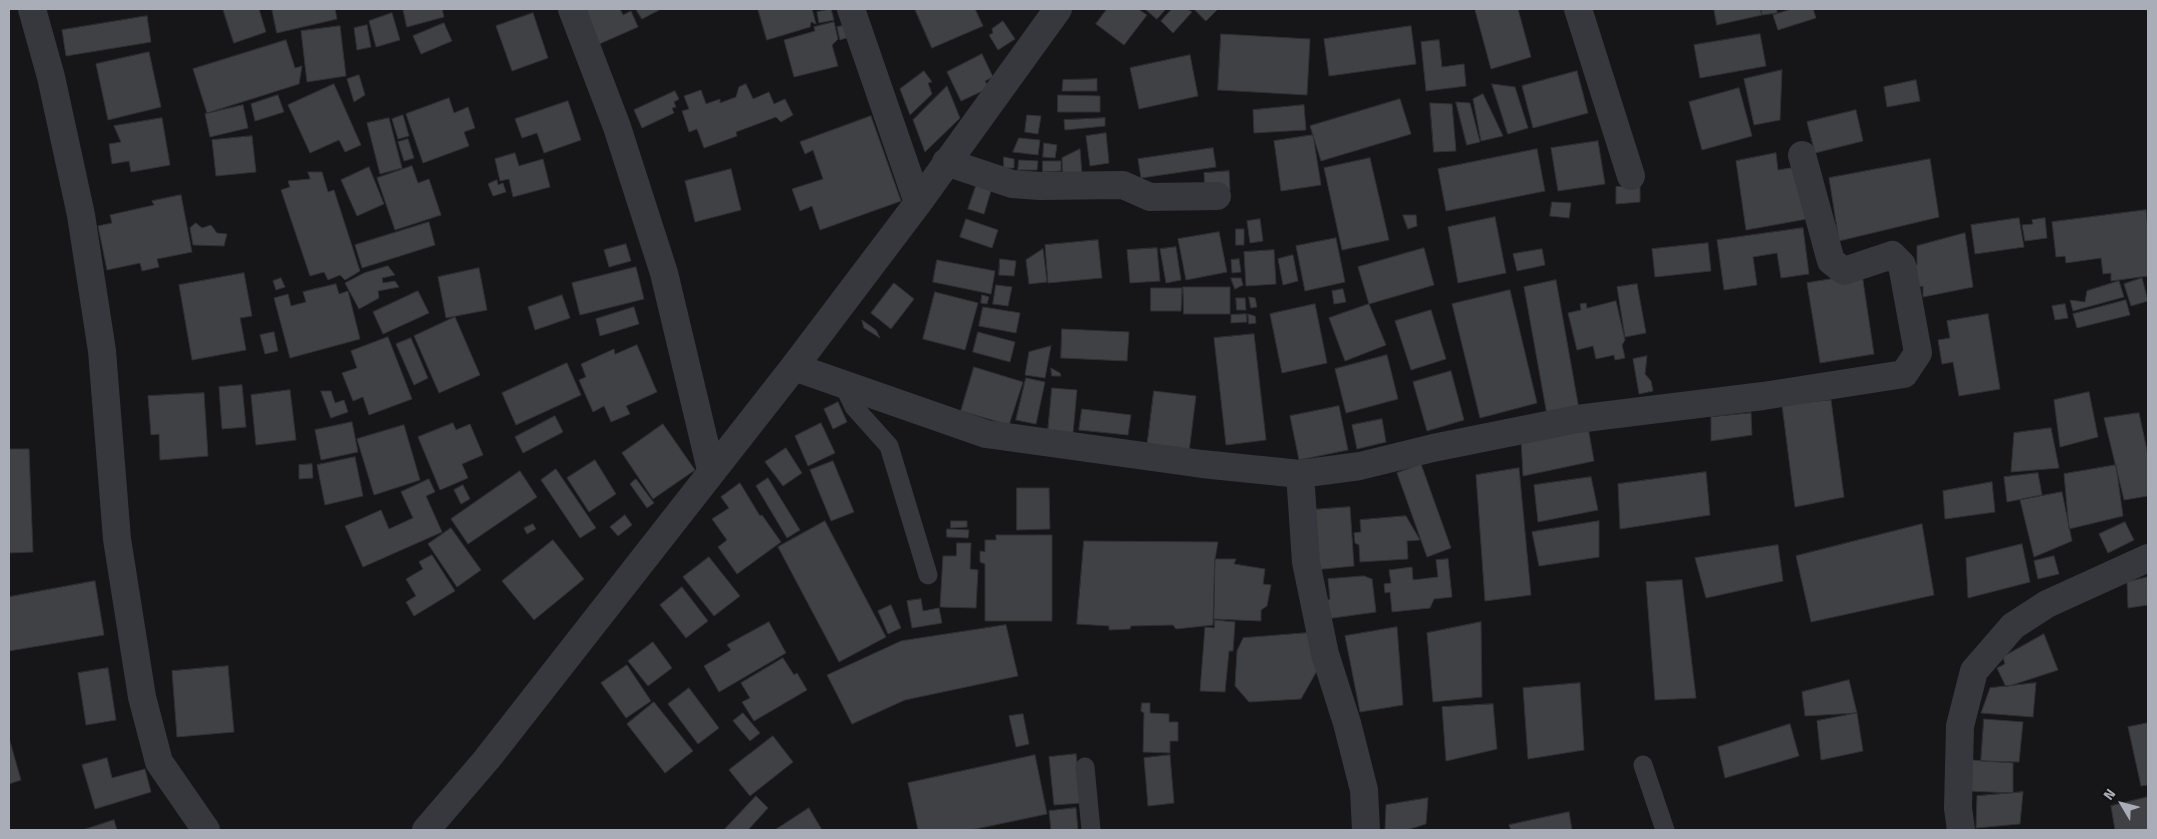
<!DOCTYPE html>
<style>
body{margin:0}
#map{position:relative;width:2157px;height:839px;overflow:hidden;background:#161618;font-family:"Fira Sans",sans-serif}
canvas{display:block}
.frame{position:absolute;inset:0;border:10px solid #a8adb8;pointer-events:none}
.north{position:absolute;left:2097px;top:779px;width:50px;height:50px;-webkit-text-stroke:4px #111113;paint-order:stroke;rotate:307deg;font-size:14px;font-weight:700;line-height:20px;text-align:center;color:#a8adb8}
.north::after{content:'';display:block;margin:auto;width:18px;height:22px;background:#a8adb8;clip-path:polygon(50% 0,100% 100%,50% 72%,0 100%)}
</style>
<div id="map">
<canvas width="2157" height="839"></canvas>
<div class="frame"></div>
<div class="north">N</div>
</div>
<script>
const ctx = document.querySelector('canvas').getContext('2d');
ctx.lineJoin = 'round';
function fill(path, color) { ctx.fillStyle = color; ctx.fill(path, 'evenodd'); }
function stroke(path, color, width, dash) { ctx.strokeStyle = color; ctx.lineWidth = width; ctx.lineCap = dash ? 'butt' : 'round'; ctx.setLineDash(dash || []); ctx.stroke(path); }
const building = new Path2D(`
 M 223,9 L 259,9 L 266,32 L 234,43 Z
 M 272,9 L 335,9 L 337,19 L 277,33 Z
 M 403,9 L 442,9 L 444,17 L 407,27 Z
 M 581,9 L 620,9 L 623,15 L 631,11 L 638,27 L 597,45 Z
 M 636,9 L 661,9 L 642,19 Z
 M 758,9 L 812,9 L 816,24 L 811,22 L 810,27 L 767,40 Z
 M 831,9 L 834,20 L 819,23 L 817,12 Z
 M 915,9 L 975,9 L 983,26 L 932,48 Z
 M 1107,9 L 1138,9 L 1147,15 L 1124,45 L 1096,24 Z
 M 1145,9 L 1166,9 L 1157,19 Z
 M 1172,9 L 1187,9 L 1192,12 L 1173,33 L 1161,21 Z
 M 1194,9 L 1218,9 L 1206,21 Z
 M 1481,9 L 1518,9 L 1531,57 L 1491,69 L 1475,10 Z
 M 1714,9 L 1760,9 L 1762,15 L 1717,25 Z
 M 1761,9 L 1777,9 L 1777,13 L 1762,15 Z
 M 1792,9 L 1813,9 L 1816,18 L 1778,30 L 1773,15 Z
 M 392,13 L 400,40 L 376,47 L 369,21 Z
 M 533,13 L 548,58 L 512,71 L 496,26 Z
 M 147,16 L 151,42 L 66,56 L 62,30 Z
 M 1003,21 L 1015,39 L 998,50 L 989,35 L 993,33 L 992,29 Z
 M 834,22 L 838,39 L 832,45 L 838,66 L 794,77 L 784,40 L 815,31 L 814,27 Z
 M 444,23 L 452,41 L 421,54 L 413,36 Z
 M 367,25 L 371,47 L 357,50 L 354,28 Z
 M 846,25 L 849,37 L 840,40 L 837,27 Z
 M 340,26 L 346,76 L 307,82 L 301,31 Z
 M 1411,26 L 1416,64 L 1329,76 L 1324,39 Z
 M 1221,34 L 1310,39 L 1307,95 L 1218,90 Z
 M 1760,34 L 1766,66 L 1700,78 L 1694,45 Z
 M 286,40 L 295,68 L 302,66 L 299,84 L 207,113 L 193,69 Z
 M 1439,40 L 1442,67 L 1464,64 L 1466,86 L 1426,91 L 1421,42 Z
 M 149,52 L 161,107 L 108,120 L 96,64 Z
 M 982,54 L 993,77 L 985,81 L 989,88 L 961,101 L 947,72 Z
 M 1190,55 L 1198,96 L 1139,109 L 1130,68 Z
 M 1782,70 L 1780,120 L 1754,125 L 1744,79 Z
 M 924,71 L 932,82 L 928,83 L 932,94 L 910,115 L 900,89 Z
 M 1577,71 L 1588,113 L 1533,128 L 1522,86 Z
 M 359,75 L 365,95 L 354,102 L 347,79 Z
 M 1097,79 L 1097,91 L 1062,91 L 1063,80 Z
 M 1916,80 L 1920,101 L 1887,107 L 1884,87 Z
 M 334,84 L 361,145 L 345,152 L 339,140 L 310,153 L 288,105 Z
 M 746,84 L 753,99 L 769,92 L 774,104 L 785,99 L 793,115 L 781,122 L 776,117 L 736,132 L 737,136 L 704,148 L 697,129 L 689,132 L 682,111 L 689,109 L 684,96 L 701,90 L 706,104 L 720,99 L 720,103 L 736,97 L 739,87 Z
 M 1492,84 L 1515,87 L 1528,128 L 1508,134 Z
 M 947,86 L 960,118 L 925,152 L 913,120 Z
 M 1739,88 L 1752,136 L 1702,150 L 1689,102 Z
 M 675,91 L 679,99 L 674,102 L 676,107 L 672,108 L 674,113 L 642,128 L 634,110 Z
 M 1483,94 L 1503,136 L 1481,141 L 1473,99 Z
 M 278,95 L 284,112 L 255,121 L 251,104 Z
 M 1058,95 L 1100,96 L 1100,112 L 1058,112 Z
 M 449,98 L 454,113 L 468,107 L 475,128 L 464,132 L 469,146 L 423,163 L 406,114 Z
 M 1400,99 L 1411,134 L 1321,161 L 1310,126 Z
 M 568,101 L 581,140 L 544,153 L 537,133 L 522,138 L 515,119 Z
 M 1456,102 L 1470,103 L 1480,142 L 1467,145 Z
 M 1430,103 L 1452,104 L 1456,151 L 1434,152 Z
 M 243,105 L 248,128 L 210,137 L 205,114 Z
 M 1304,105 L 1306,130 L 1254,133 L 1253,110 Z
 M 1856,110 L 1863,141 L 1815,153 L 1807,122 Z
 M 403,115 L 409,136 L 398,139 L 392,119 Z
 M 1027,115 L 1041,116 L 1038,134 L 1025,132 Z
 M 871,116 L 901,201 L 820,230 L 812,206 L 800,211 L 792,189 L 823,179 L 813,150 L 805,154 L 800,142 Z
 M 162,118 L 170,165 L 131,172 L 129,161 L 112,164 L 109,144 L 121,142 L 114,126 Z
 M 389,118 L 402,168 L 380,174 L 367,123 Z
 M 1105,118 L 1105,126 L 1065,130 L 1064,120 Z
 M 1106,133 L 1109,163 L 1090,166 L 1086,136 Z
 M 1313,135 L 1321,185 L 1281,191 L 1274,141 Z
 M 252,136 L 256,172 L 216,176 L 212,140 Z
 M 1019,138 L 1040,140 L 1038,155 L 1013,152 Z
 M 408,139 L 414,158 L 404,161 L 398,142 Z
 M 1598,141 L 1605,184 L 1558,191 L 1551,148 Z
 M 1044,143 L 1057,145 L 1055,158 L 1043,157 Z
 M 1213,148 L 1216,167 L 1141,178 L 1138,159 Z
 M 1080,149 L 1082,175 L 1063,176 L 1062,158 Z
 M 1537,149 L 1545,191 L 1446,211 L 1438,169 Z
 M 515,153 L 519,166 L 543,159 L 550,187 L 513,197 L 509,179 L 500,181 L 495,159 Z
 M 1776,153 L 1778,170 L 1797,167 L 1807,219 L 1746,230 L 1736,161 Z
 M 1004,157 L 1014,159 L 1014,168 L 1004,168 Z
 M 1370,158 L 1389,240 L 1342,250 L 1324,168 Z
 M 1930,159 L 1939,217 L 1839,241 L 1829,178 Z
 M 1019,160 L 1038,161 L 1037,170 L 1018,170 Z
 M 1043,161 L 1061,161 L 1061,171 L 1043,172 Z
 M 412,166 L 418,183 L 429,179 L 441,215 L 395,230 L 377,178 Z
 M 369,167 L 384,204 L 357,216 L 341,180 Z
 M 731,169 L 741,210 L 695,222 L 685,181 Z
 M 1229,171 L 1230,190 L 1205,191 L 1204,173 Z
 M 308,172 L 322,172 L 328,192 L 334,190 L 360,271 L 345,280 L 340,275 L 328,280 L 324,272 L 310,276 L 281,190 L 290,187 L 288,181 L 310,179 Z
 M 497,180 L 498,185 L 503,183 L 506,192 L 493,196 L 488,184 Z
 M 978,180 L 993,184 L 984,214 L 968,209 Z
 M 1640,186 L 1640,202 L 1616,204 L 1616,187 Z
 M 181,195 L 192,252 L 157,259 L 159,267 L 142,271 L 140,263 L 107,270 L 98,226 L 112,223 L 110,215 L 154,205 L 152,201 Z
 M 1552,202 L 1571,203 L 1569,218 L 1550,216 Z
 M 2146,210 L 2148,229 L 2148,276 L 2111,281 L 2111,273 L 2103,274 L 2101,258 L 2066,263 L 2065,256 L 2056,257 L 2052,222 Z
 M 1403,215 L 1416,215 L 1417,226 L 1408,229 Z
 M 1495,217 L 1506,273 L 1458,283 L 1448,227 Z
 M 2019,218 L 2024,247 L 1975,254 L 1971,225 Z
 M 2045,218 L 2047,238 L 2025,241 L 2022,225 L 2033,224 L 2032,220 Z
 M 966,219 L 998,230 L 992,248 L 960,237 Z
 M 1260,219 L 1263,241 L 1250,243 L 1247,221 Z
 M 429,222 L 435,245 L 362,268 L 355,245 Z
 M 196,223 L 202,228 L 211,225 L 217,233 L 227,234 L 224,246 L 193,245 L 190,228 Z
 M 1803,228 L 1809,274 L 1781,278 L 1777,253 L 1753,257 L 1757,285 L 1724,290 L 1717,240 Z
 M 1236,229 L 1244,229 L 1244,245 L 1236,245 Z
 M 1219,232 L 1227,272 L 1186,280 L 1178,239 Z
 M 1965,233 L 1973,287 L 1923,297 L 1923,286 L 1916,288 L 1911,263 L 1917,265 L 1917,246 Z
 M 1336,238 L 1345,282 L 1305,291 L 1296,246 Z
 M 1098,240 L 1102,278 L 1048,283 L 1045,245 Z
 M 1708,243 L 1711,271 L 1655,277 L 1652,249 Z
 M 626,244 L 631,261 L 609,267 L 604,250 Z
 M 1176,247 L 1181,280 L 1166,283 L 1160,249 Z
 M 1157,248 L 1160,281 L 1130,283 L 1127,250 Z
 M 1424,248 L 1434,285 L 1369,304 L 1358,267 Z
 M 1043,249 L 1047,282 L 1029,284 L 1026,260 Z
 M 1542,249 L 1545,265 L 1517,271 L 1513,254 Z
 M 1274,250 L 1276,284 L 1246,286 L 1244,252 Z
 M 1293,255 L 1298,281 L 1283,285 L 1278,259 Z
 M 1000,259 L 1016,261 L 1014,276 L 999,275 Z
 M 1239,259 L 1241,272 L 1232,273 L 1231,260 Z
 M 937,260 L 995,271 L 991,294 L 933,282 Z
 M 388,266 L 395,275 L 382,278 L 383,283 L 395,281 L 399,287 L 378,291 L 379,298 L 359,309 L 345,283 L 364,273 Z
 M 636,267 L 644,299 L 580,315 L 572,283 Z
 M 479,268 L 487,310 L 446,318 L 438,277 Z
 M 244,273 L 252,316 L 240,318 L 246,350 L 192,360 L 179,285 Z
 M 1862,274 L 1874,354 L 1820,363 L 1807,283 Z
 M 281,278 L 285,287 L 276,290 L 273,281 Z
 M 1231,278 L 1241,278 L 1243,285 L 1235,289 Z
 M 2142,278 L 2148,301 L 2131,306 L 2124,284 Z
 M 1556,280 L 1579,409 L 1547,415 L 1524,287 Z
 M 2119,281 L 2124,297 L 2073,311 L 2070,300 L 2085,302 L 2087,291 Z
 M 894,283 L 914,299 L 891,329 L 871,313 Z
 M 336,284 L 339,294 L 348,291 L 360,339 L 290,358 L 274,298 L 288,294 L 291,306 L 306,302 L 303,292 Z
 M 1637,284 L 1646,333 L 1625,337 L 1617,287 Z
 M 996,285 L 1012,287 L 1008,306 L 993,304 Z
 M 1183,287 L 1230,287 L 1230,314 L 1184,314 Z
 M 1151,288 L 1182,288 L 1181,311 L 1151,311 Z
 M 1343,289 L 1346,302 L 1334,304 L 1332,291 Z
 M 1510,290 L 1537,403 L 1480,418 L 1452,304 Z
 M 418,291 L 429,313 L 383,334 L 373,312 Z
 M 935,292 L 978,303 L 965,350 L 923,339 Z
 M 562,295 L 570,318 L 535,330 L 528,307 Z
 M 982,295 L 989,297 L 987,304 L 981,303 Z
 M 1249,297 L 1255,298 L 1257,307 L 1251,308 Z
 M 1236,298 L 1245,298 L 1246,310 L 1237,310 Z
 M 2126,300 L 2130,315 L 2077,328 L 2073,314 Z
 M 1616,301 L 1625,340 L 1622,345 L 1625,358 L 1615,360 L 1614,355 L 1596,359 L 1593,346 L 1577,350 L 1568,313 L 1581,310 L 1580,304 L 1586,303 L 1587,308 Z
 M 1315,304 L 1327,363 L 1282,373 L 1270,314 Z
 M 1369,304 L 1386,345 L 1345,361 L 1329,318 Z
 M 2065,304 L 2068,318 L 2055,320 L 2052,306 Z
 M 634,307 L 639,324 L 600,336 L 596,319 Z
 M 983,307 L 1020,313 L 1016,333 L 979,326 Z
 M 1431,310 L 1446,359 L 1411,370 L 1395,321 Z
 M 1246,314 L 1247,322 L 1231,323 L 1231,315 Z
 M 1248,314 L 1255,316 L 1256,323 L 1249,324 Z
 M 1988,314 L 2000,389 L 1959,396 L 1953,362 L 1942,364 L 1938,340 L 1950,338 L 1947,321 Z
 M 455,317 L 480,375 L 439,393 L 414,336 Z
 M 862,320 L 876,330 L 880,338 L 864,328 Z
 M 1062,329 L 1129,332 L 1127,361 L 1061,358 Z
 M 274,332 L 278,351 L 265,354 L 260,335 Z
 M 978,332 L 1015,342 L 1010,362 L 973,352 Z
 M 1254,334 L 1266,440 L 1226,445 L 1214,338 Z
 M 388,337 L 412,399 L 369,415 L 363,397 L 353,401 L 342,373 L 357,368 L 351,351 Z
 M 411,338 L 428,378 L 414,385 L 396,344 Z
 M 637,345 L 657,392 L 626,406 L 630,414 L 611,422 L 604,406 L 593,412 L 579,380 L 586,377 L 581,364 L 614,349 L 615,354 Z
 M 1051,346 L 1045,378 L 1025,375 L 1029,352 Z
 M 1387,355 L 1398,399 L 1346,413 L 1335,369 Z
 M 1647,356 L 1645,374 L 1651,381 L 1653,391 L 1639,394 L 1633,359 Z
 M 567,363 L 581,395 L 516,425 L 502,393 Z
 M 974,367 L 1023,382 L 1009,425 L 961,411 Z
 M 1051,368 L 1060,373 L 1061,376 L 1052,376 Z
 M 1451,371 L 1464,420 L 1427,431 L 1413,382 Z
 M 1026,378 L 1045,382 L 1036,424 L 1016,420 Z
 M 242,385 L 246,427 L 222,429 L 219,387 Z
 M 1052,388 L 1077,390 L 1073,433 L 1048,431 Z
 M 290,390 L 296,440 L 256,445 L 251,395 Z
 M 321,391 L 331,391 L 335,403 L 344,400 L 348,412 L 331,418 Z
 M 1154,391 L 1196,396 L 1189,452 L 1147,447 Z
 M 2089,392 L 2098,437 L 2060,447 L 2054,400 Z
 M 204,393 L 208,456 L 160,460 L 159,434 L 151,435 L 148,396 Z
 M 1831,400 L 1844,497 L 1795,507 L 1782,405 Z
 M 838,402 L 847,422 L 833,429 L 824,409 Z
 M 1339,406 L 1348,450 L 1299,460 L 1290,416 Z
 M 1082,409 L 1131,415 L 1128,435 L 1079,430 Z
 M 1751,413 L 1752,435 L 1711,441 L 1711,417 Z
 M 2139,413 L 2148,455 L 2148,496 L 2124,500 L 2104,418 Z
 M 555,416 L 563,432 L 523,453 L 515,437 Z
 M 1382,419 L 1386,442 L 1357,449 L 1352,425 Z
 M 352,422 L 358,452 L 321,460 L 315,430 Z
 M 453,423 L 456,430 L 470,424 L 483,455 L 462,464 L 468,478 L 440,490 L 418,437 Z
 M 821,423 L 835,453 L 808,466 L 795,436 Z
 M 663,424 L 695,470 L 653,499 L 622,453 Z
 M 404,425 L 420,480 L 374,495 L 357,439 Z
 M 1588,427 L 1594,461 L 1523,476 L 1521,438 Z
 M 2051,428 L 2059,468 L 2011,472 L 2014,433 Z
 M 786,448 L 802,473 L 783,486 L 765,462 Z
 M 9,449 L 29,449 L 33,552 L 9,553 Z
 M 355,457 L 363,496 L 325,505 L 317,465 Z
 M 595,460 L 616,494 L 589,512 L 567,478 Z
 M 833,461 L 854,512 L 831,521 L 810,470 Z
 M 312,464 L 313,478 L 299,479 L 299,465 Z
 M 1421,464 L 1451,548 L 1427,557 L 1397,473 Z
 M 2116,465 L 2123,516 L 2069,529 L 2064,474 Z
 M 1519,468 L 1531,595 L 1485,601 L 1476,475 Z
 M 556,469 L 596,528 L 580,538 L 541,480 Z
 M 520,471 L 537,497 L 468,544 L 451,519 Z
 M 1706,472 L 1710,515 L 1620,529 L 1618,484 Z
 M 2038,473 L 2042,495 L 2007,502 L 2004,477 Z
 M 1591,477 L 1598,510 L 1538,522 L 1534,485 Z
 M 768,478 L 800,530 L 787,538 L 756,486 Z
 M 429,479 L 435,492 L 426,496 L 442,532 L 363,567 L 345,526 L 381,510 L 389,529 L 413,518 L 401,492 Z
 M 636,479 L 654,503 L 647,508 L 630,484 Z
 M 1992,482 L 1995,512 L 1945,519 L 1943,491 Z
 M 740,483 L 760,516 L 762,515 L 781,542 L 737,574 L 718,547 L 727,540 L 712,519 L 729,508 L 721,497 Z
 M 463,485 L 470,499 L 461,504 L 454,490 Z
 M 1017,488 L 1049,488 L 1050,529 L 1017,530 Z
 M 2062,492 L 2072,541 L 2034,557 L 2020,500 Z
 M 1350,507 L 1354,566 L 1314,570 L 1309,510 Z
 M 625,515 L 632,525 L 618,536 L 610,527 Z
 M 1406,516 L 1420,540 L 1407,541 L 1408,559 L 1360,562 L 1359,545 L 1355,543 L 1354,533 L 1361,532 L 1360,520 Z
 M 825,521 L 886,637 L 839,662 L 778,547 Z
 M 951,521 L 967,521 L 967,527 L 951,528 Z
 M 1599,521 L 1599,557 L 1539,566 L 1532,532 Z
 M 2125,522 L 2134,540 L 2108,553 L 2099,534 Z
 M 533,524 L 536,529 L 527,534 L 524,528 Z
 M 1922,524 L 1934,595 L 1811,622 L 1796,556 Z
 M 451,528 L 481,570 L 457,587 L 428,544 Z
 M 947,529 L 969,530 L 968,538 L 947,537 Z
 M 996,535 L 1052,535 L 1052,621 L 985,621 L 985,564 L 980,562 L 980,551 L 985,552 L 985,540 L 996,540 Z
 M 553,540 L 584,579 L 534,620 L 502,581 Z
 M 1084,541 L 1218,542 L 1215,559 L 1213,625 L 1176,629 L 1173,625 L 1131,626 L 1130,629 L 1109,630 L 1109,626 L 1077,624 Z
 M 957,543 L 971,543 L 970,569 L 978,570 L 976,608 L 940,607 L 943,556 L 956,556 Z
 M 2022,544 L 2030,582 L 1968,598 L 1966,558 Z
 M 1778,545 L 1783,581 L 1706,598 L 1695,558 Z
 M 432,555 L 455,591 L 414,616 L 406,602 L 416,596 L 406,579 L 423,569 L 419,562 Z
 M 2054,556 L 2059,574 L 2038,579 L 2034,561 Z
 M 709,557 L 740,596 L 714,616 L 683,577 Z
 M 1215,559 L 1236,559 L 1234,564 L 1265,569 L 1263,584 L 1271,585 L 1267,606 L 1261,610 L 1261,621 L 1214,619 Z
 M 1448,559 L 1452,597 L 1434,599 L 1430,608 L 1392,612 L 1390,592 L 1385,593 L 1384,584 L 1391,583 L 1389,570 L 1412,567 L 1413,580 L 1438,577 L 1436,560 Z
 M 1364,576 L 1372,579 L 1376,612 L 1326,619 L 1326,601 L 1330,599 L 1328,579 Z
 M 2148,577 L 2148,605 L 2128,608 L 2127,582 Z
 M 1682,580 L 1696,698 L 1655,700 L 1646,582 Z
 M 95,581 L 104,635 L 9,651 L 9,597 Z
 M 682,587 L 708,621 L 686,638 L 660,605 Z
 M 921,599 L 923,611 L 939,608 L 942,623 L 912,628 L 907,601 Z
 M 891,605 L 901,628 L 888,634 L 878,611 Z
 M 1215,620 L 1235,622 L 1233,651 L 1229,651 L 1225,692 L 1200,691 L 1205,627 L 1214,628 Z
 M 769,622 L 786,653 L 719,692 L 704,666 L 731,650 L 727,645 Z
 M 1481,622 L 1482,697 L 1433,702 L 1427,633 Z
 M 1006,625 L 1018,676 L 905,700 L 852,724 L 827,675 L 901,641 Z
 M 1397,627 L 1403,705 L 1360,712 L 1345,636 Z
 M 1307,633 L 1318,669 L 1301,699 L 1249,702 L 1235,686 L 1237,651 L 1243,638 Z
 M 2044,634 L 2058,670 L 2006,687 L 1997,668 L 2005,664 L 2003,657 Z
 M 653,642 L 672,668 L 648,686 L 628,661 Z
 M 783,658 L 794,675 L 797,673 L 807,690 L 754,721 L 742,702 L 750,698 L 741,683 Z
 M 627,665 L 651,701 L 626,718 L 601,683 Z
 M 228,666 L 234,732 L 177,737 L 172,671 Z
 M 108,668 L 116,720 L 86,725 L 78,673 Z
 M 1849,680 L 1857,713 L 1805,716 L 1802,692 Z
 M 1580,683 L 1584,750 L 1528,759 L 1523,688 Z
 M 2036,683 L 2033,717 L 1981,713 L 1990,688 Z
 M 689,688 L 719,728 L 698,744 L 668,704 Z
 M 654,702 L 693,751 L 665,773 L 627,724 Z
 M 1142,703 L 1150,703 L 1150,713 L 1169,714 L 1169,722 L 1178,722 L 1178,741 L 1170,741 L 1170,753 L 1143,752 L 1144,713 L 1141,711 Z
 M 1493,704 L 1497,749 L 1446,761 L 1442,707 Z
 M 743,713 L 760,733 L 750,741 L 733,721 Z
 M 1857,713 L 1863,751 L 1821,760 L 1817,721 Z
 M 1023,714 L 1029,744 L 1016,747 L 1009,716 Z
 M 1984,719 L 2023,722 L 2019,762 L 1981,761 Z
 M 2148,723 L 2148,785 L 2141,786 L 2128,727 Z
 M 1790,724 L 1799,756 L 1725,778 L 1718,747 Z
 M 773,736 L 793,762 L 750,796 L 729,770 Z
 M 9,738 L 21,780 L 9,784 Z
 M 1076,754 L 1082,803 L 1054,805 L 1049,757 Z
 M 1035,755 L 1047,814 L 971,830 L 918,830 L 908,783 Z
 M 1170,755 L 1174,803 L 1148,806 L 1144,758 Z
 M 107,758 L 112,778 L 145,769 L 151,792 L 95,809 L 82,765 Z
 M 1971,760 L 2013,763 L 2013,793 L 1967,791 Z
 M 2023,792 L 2020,824 L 1976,828 L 1977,796 Z
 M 756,796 L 768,808 L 748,830 L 724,830 Z
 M 2148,797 L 2148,830 L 2115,830 L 2111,806 Z
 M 1428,798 L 1426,824 L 1407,830 L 1385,830 L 1386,805 Z
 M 809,808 L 822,830 L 775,830 Z
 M 1076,808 L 1078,830 L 1051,830 L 1049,811 Z
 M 1569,812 L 1572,830 L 1511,830 L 1509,825 Z
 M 114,820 L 117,830 L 83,830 Z`);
fill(building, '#404145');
stroke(building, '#303034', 1);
stroke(new Path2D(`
 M 843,384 L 854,407 L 889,446 L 928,575
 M 1643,765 L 1665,830
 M 1085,767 L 1091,830`), '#37383d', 19);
stroke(new Path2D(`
 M 32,9 L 51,77 L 81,215 L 102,351 L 117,539 L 142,697 L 159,762 L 206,830
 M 572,9 L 617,127 L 664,273 L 711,470
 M 851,9 L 918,203
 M 1578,9 L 1631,176
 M 946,162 L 1012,184 L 1040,186 L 1123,185 L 1150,197 L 1217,196
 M 794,367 L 986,434 L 1202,464 L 1300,474 L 1360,466 L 1433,448 L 1577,419 L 1763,396 L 1904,374 L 1918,353 L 1902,265 L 1892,255 L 1844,271 L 1831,261 L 1802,155
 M 1300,474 L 1306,562 L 1325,654 L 1347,723 L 1364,790 L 1366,830
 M 426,830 L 487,759 L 794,367 L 918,203 L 1058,9
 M 1961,830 L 1958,808 L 1960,726 L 1974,671 L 2013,626 L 2047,604 L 2148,558`), '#37383d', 28);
</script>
